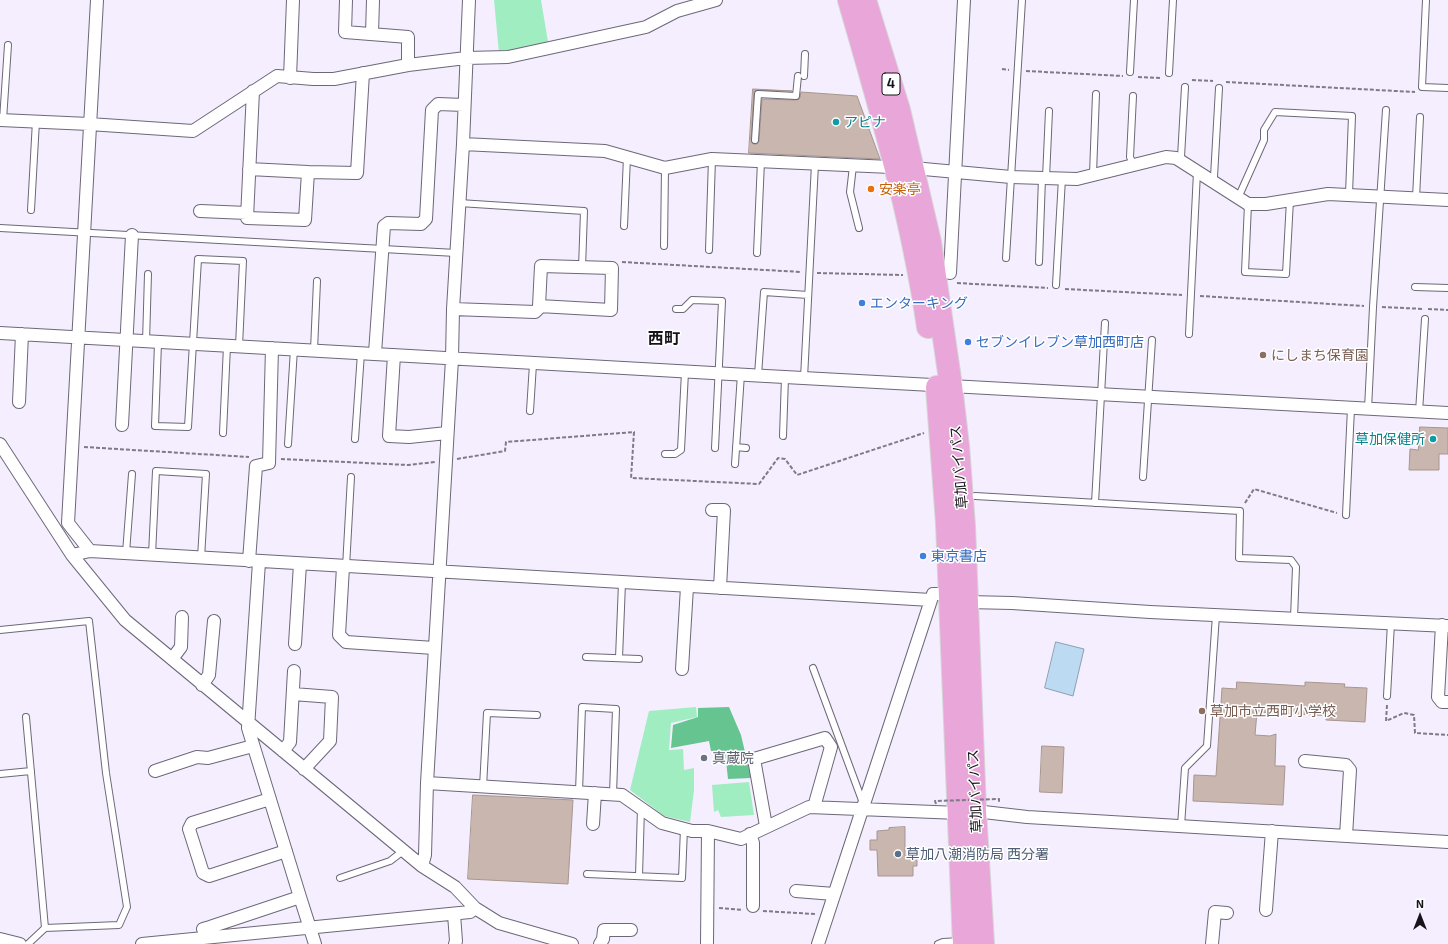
<!DOCTYPE html>
<meta charset="utf-8">
<style>
body{margin:0}
#map{position:relative;width:1448px;height:944px;overflow:hidden;background:#f4eeff;font-family:"Exo 2",sans-serif}
canvas{display:block}
.north{position:absolute;left:1400px;top:896px;width:40px;height:40px;-webkit-text-stroke:3px #fff;paint-order:stroke;rotate:0deg;font-size:11px;font-weight:700;line-height:16px;text-align:center;color:#16141a}
.north::after{content:'';display:block;margin:auto;width:14px;height:18px;background:#16141a;clip-path:polygon(50% 0,100% 100%,50% 72%,0 100%)}
</style>
<div id="map">
<canvas width="1448" height="944"></canvas>
<div class="north">N</div>
</div>
<script>
const ctx = document.querySelector('canvas').getContext('2d');
ctx.lineJoin = 'round';
function fill(path, color) { ctx.fillStyle = color; ctx.fill(path, 'evenodd'); }
function stroke(path, color, width, dash) { ctx.strokeStyle = color; ctx.lineWidth = width; ctx.lineCap = dash ? 'butt' : 'round'; ctx.setLineDash(dash || []); ctx.stroke(path); }
function drawText(font, color, halo, rows, align = 'center') {
  ctx.font = font + ' "Exo 2","Noto Sans JP",sans-serif'; ctx.lineWidth = 3; ctx.setLineDash([]); ctx.textBaseline = 'middle'; ctx.strokeStyle = halo; ctx.fillStyle = color; for (const [text, x, y, turn = 0] of rows) {
    ctx.save(); ctx.translate(x, y); ctx.rotate((+turn || 0) * Math.PI / 180); ctx.textAlign = isNaN(turn) ? turn : align; if (halo) ctx.strokeText(text, 0, 0); ctx.fillText(text, 0, 0); ctx.restore();
  }
}
fill(new Path2D(`
 M 494,0 L 541,0 L 548,42 L 499,53 Z
 M 696,707 L 697,717 L 671,723 L 669,750 L 683,749 L 684,770 L 694,768 L 694,790 L 690,822 L 664,816 L 630,790 L 649,711 Z
 M 749,782 L 754,815 L 721,817 L 718,810 L 714,812 L 712,785 Z`), '#a0edc1');
fill(new Path2D(`
 M 729,707 L 741,735 L 751,778 L 728,779 L 725,751 L 711,751 L 709,741 L 671,748 L 673,725 L 698,717 L 698,708 Z`), '#66c491');
const water = new Path2D(`
 M 1056,642 L 1084,649 L 1073,696 L 1045,688 Z`);
fill(water, '#bddaf3');
stroke(water, '#8b9fb2', 1);
const building = new Path2D(`
 M 753,89 L 792,91 L 758,90 L 754,91 L 751,140 L 753,144 L 757,144 L 759,141 L 762,99 L 796,100 L 800,98 L 801,92 L 857,96 L 880,159 L 749,153 Z
 M 1420,427 L 1448,428 L 1448,454 L 1439,454 L 1439,470 L 1409,470 L 1410,449 L 1418,450 Z
 M 1237,682 L 1305,686 L 1305,682 L 1345,684 L 1344,687 L 1367,688 L 1365,722 L 1326,720 L 1326,719 L 1335,716 L 1257,712 L 1255,735 L 1270,736 L 1276,734 L 1275,766 L 1285,766 L 1283,805 L 1193,801 L 1194,775 L 1216,776 L 1222,688 L 1236,689 Z
 M 1042,746 L 1064,747 L 1062,793 L 1040,792 Z
 M 473,795 L 573,800 L 568,884 L 468,879 Z
 M 905,827 L 905,856 L 917,856 L 917,866 L 913,866 L 913,876 L 878,876 L 877,850 L 870,850 L 870,840 L 877,840 L 877,831 L 889,830 L 889,828 Z`);
fill(building, '#c9b7af');
stroke(building, '#a7968e', 1);
const lane = new Path2D(`
 M 1426,0 L 1422,87 L 1448,88
 M 1130,72 L 1134,0
 M 1169,73 L 1173,0
 M 804,76 L 805,54
 M 3,120 L 8,45
 M 755,140 L 758,94 L 796,96 L 798,76
 M 1180,161 L 1181,157 L 1185,87
 M 1133,164 L 1130,157 L 1133,96
 M 853,166 L 850,192 L 859,228
 M 1093,174 L 1096,94
 M 1046,178 L 1049,111
 M 1212,181 L 1214,177 L 1219,88
 M 1238,198 L 1264,140 L 1264,130 L 1275,112 L 1352,116 L 1349,194
 M 1416,198 L 1420,117
 M 459,203 L 584,211 L 582,268
 M 1248,204 L 1245,272 L 1286,274 L 1290,200
 M 31,210 L 36,121
 M 624,226 L 627,157
 M 0,228 L 456,253
 M 664,246 L 665,168
 M 709,250 L 712,159
 M 757,253 L 761,161
 M 1006,258 L 1022,0
 M 1039,262 L 1042,178
 M 1056,285 L 1062,178
 M 1415,287 L 1448,288
 M 676,309 L 683,309 L 692,300 L 722,301 L 715,448
 M 1189,334 L 1197,172
 M 146,342 L 148,274
 M 158,343 L 155,426 L 188,427 L 198,259 L 243,261 L 239,346
 M 314,350 L 317,281
 M 758,375 L 764,292 L 808,295
 M 804,378 L 815,164
 M 1368,409 L 1373,307 L 1386,110
 M 530,411 L 533,364
 M 1419,412 L 1425,319
 M 223,433 L 227,346
 M 783,436 L 785,377
 M 355,439 L 361,353
 M 288,444 L 294,349
 M 736,447 L 746,448
 M 665,454 L 675,454 L 681,450 L 685,372
 M 735,464 L 741,374
 M 1143,477 L 1152,340
 M 975,496 L 1240,511 L 1239,558 L 1291,560 L 1296,567 L 1294,618
 M 1095,503 L 1105,323
 M 1346,515 L 1351,408
 M 126,553 L 132,474
 M 152,555 L 156,471 L 206,474 L 201,558
 M 346,567 L 351,477
 M 0,630 L 89,621 L 106,773 L 127,907 L 119,925 L 45,928 L 28,944
 M 586,657 L 639,659
 M 619,658 L 622,583
 M 813,668 L 863,803
 M 1387,696 L 1391,623
 M 26,717 L 45,928
 M 0,774 L 31,771
 M 483,787 L 487,713 L 537,715
 M 579,792 L 582,707 L 616,709 L 613,794
 M 1181,826 L 1185,768 L 1207,746 L 1216,615
 M 587,874 L 682,878 L 684,828
 M 639,876 L 641,808
 M 340,878 L 390,861 L 403,851
 M 938,944 L 943,942 L 960,941`);
const street = new Path2D(`
 M 346,0 L 345,32 L 408,37 L 408,65
 M 372,34 L 373,0
 M 290,78 L 293,0
 M 253,91 L 247,218 L 305,220 L 308,172
 M 0,120 L 89,124 L 193,131 L 277,76 L 313,79 L 334,79 L 408,65 L 466,58 L 508,57 L 646,27 L 677,11 L 716,0
 M 463,144 L 605,151 L 665,168 L 712,159 L 913,168 L 1011,177 L 1077,179 L 1166,157 L 1176,158 L 1248,204 L 1266,204 L 1328,194 L 1448,200
 M 249,169 L 308,172 L 357,173 L 363,73
 M 200,211 L 247,213
 M 950,273 L 964,0
 M 453,309 L 535,312 L 539,308 L 539,306 L 541,266 L 612,268 L 611,310 L 539,306
 M 0,333 C 483,361 965,387 1448,413
 M 375,353 L 384,226 L 388,223 L 421,224 L 426,219 L 432,110 L 438,104 L 464,105
 M 394,355 L 389,436 L 409,437 L 447,433
 M 19,402 L 22,334
 M 122,425 L 132,235
 M 0,444 L 72,555 L 125,620 L 422,866 L 455,887 L 475,908 L 499,923 L 572,944
 M 712,510 L 724,510 L 720,588
 M 90,551 L 68,523 L 97,0
 M 72,555 L 90,551 L 931,600
 M 249,561 L 256,466 L 269,463 L 272,348
 M 259,562 L 248,728 L 300,897 L 315,944
 M 343,567 L 339,635 L 346,642 L 434,648
 M 967,602 L 1012,603 L 1150,612 L 1448,626
 M 1442,625 L 1438,697 L 1442,702 L 1448,702
 M 295,644 L 300,564
 M 172,659 L 181,647 L 182,617
 M 682,669 L 687,587
 M 202,685 L 209,675 L 214,621
 M 293,694 L 332,697 L 330,741 L 304,769
 M 283,751 L 290,742 L 294,671
 M 1305,761 L 1346,765 L 1350,770 L 1346,836
 M 155,771 L 197,757 L 208,758 L 253,746
 M 427,783 L 622,795 L 662,823 L 692,831 L 708,831 L 741,839 L 809,807 L 959,813
 M 270,799 L 192,823 L 189,829 L 203,873 L 209,876 L 286,851
 M 975,811 L 1027,817 L 1448,842
 M 593,824 L 595,793
 M 766,826 L 754,759 L 825,738 L 831,747 L 814,807
 M 750,834 L 753,843 L 753,906
 M 422,866 L 425,855 L 427,783 L 452,359 L 453,309 L 463,144 L 469,0
 M 796,891 L 834,894
 M 1266,910 L 1272,831
 M 454,914 L 456,941 L 455,944
 M 203,929 L 210,927 L 300,897
 M 0,939 L 20,944
 M 142,944 L 470,912 L 475,908
 M 600,944 L 603,939 L 604,930 L 631,930
 M 707,944 L 708,831
 M 818,944 L 933,594 L 950,594
 M 1212,944 L 1215,912 L 1227,913`);
const highway = new Path2D(`
 M 849,0 C 880,107 912,216 928,327
 M 865,0 L 899,110 L 930,242 L 951,386 L 958,446 L 964,526 L 975,811 L 983,944
 M 937,387 L 947,523 L 964,944`);
stroke(lane, '#6d6877', 8);
stroke(street, '#6d6877', 14);
stroke(highway, '#d5d5d6', 24);
stroke(new Path2D(`
 M 1002,69 L 1009,70
 M 1026,71 L 1123,76
 M 1138,77 L 1161,78
 M 1192,80 L 1213,81
 M 1226,82 L 1415,92
 M 622,262 L 801,272
 M 817,273 L 903,275
 M 957,283 L 1048,288
 M 1065,289 L 1182,295
 M 1200,296 L 1364,306
 M 1382,307 L 1424,309
 M 1428,309 L 1448,310
 M 84,447 L 249,457
 M 281,459 L 408,465 L 435,462
 M 457,459 L 505,451 L 506,442 L 634,432 L 631,478 L 759,484 L 778,458 L 785,459 L 797,475 L 924,433
 M 1245,503 L 1254,489 L 1337,513
 M 1387,705 L 1386,721 L 1404,713 L 1414,715 L 1415,733 L 1448,735
 M 719,908 L 743,910
 M 763,911 L 815,914`), '#7f7b86', 2, [4, 2]);
stroke(lane, '#fff', 6);
stroke(street, '#fff', 12);
stroke(highway, '#e9a6d8', 22);
stroke(new Path2D(`
 M 936,804 L 935,801 L 999,799 L 999,802`), '#7f7b86', 2, [4, 2]);
for (const [x, y, r, color] of [
 [836,122,4,"#0f9aa8"],
 [871,189,4,"#e8710a"],
 [862,303,4,"#3f7fe0"],
 [968,342,4,"#3f7fe0"],
 [1263,355,4,"#8d6e63"],
 [1433,439,4,"#0f9aa8"],
 [923,556,4,"#3f7fe0"],
 [1202,711,4,"#8d6e63"],
 [704,758,4,"#6b7280"],
 [898,854,4,"#5c6f8a"]
]) { const dot = new Path2D(); dot.arc(x, y, r, 0, 2 * Math.PI); ctx.fillStyle = color; ctx.fill(dot); stroke(dot, '#fff', 1.5); }
for (const [x, y, w] of [
 [891,84,18]
]) { const box = new Path2D(); box.roundRect(x - w / 2, y - 11, w, 22, 3); ctx.fillStyle = '#fff'; ctx.fill(box); stroke(box, '#16141a', 1); }
drawText('bold 13px', '#16141a', null, [
 ["4",891,84]
]);
drawText('14px', '#0d838f', '#fff', [
 ["アピナ",844,122],
 ["草加保健所",1425,439,"right"]
], 'left');
drawText('14px', '#c56008', '#fff', [
 ["安楽亭",879,189]
], 'left');
drawText('14px', '#366cbe', '#fff', [
 ["エンターキング",870,303],
 ["セブンイレブン草加西町店",976,342],
 ["東京書店",931,556]
], 'left');
drawText('14px', '#785e54', '#fff', [
 ["にしまち保育園",1271,355],
 ["草加市立西町小学校",1210,711]
], 'left');
drawText('14px', '#16141a', '#fff', [
 ["草加バイパス",959,467,-95],
 ["草加バイパス",975,791,-93]
]);
drawText('14px', '#5b616d', '#fff', [
 ["真蔵院",712,758]
], 'left');
drawText('14px', '#4e5e75', '#fff', [
 ["草加八潮消防局 西分署",906,854]
], 'left');
drawText('bold 16px', '#16141a', '#fff', [
 ["西町",664,339]
]);
</script>
